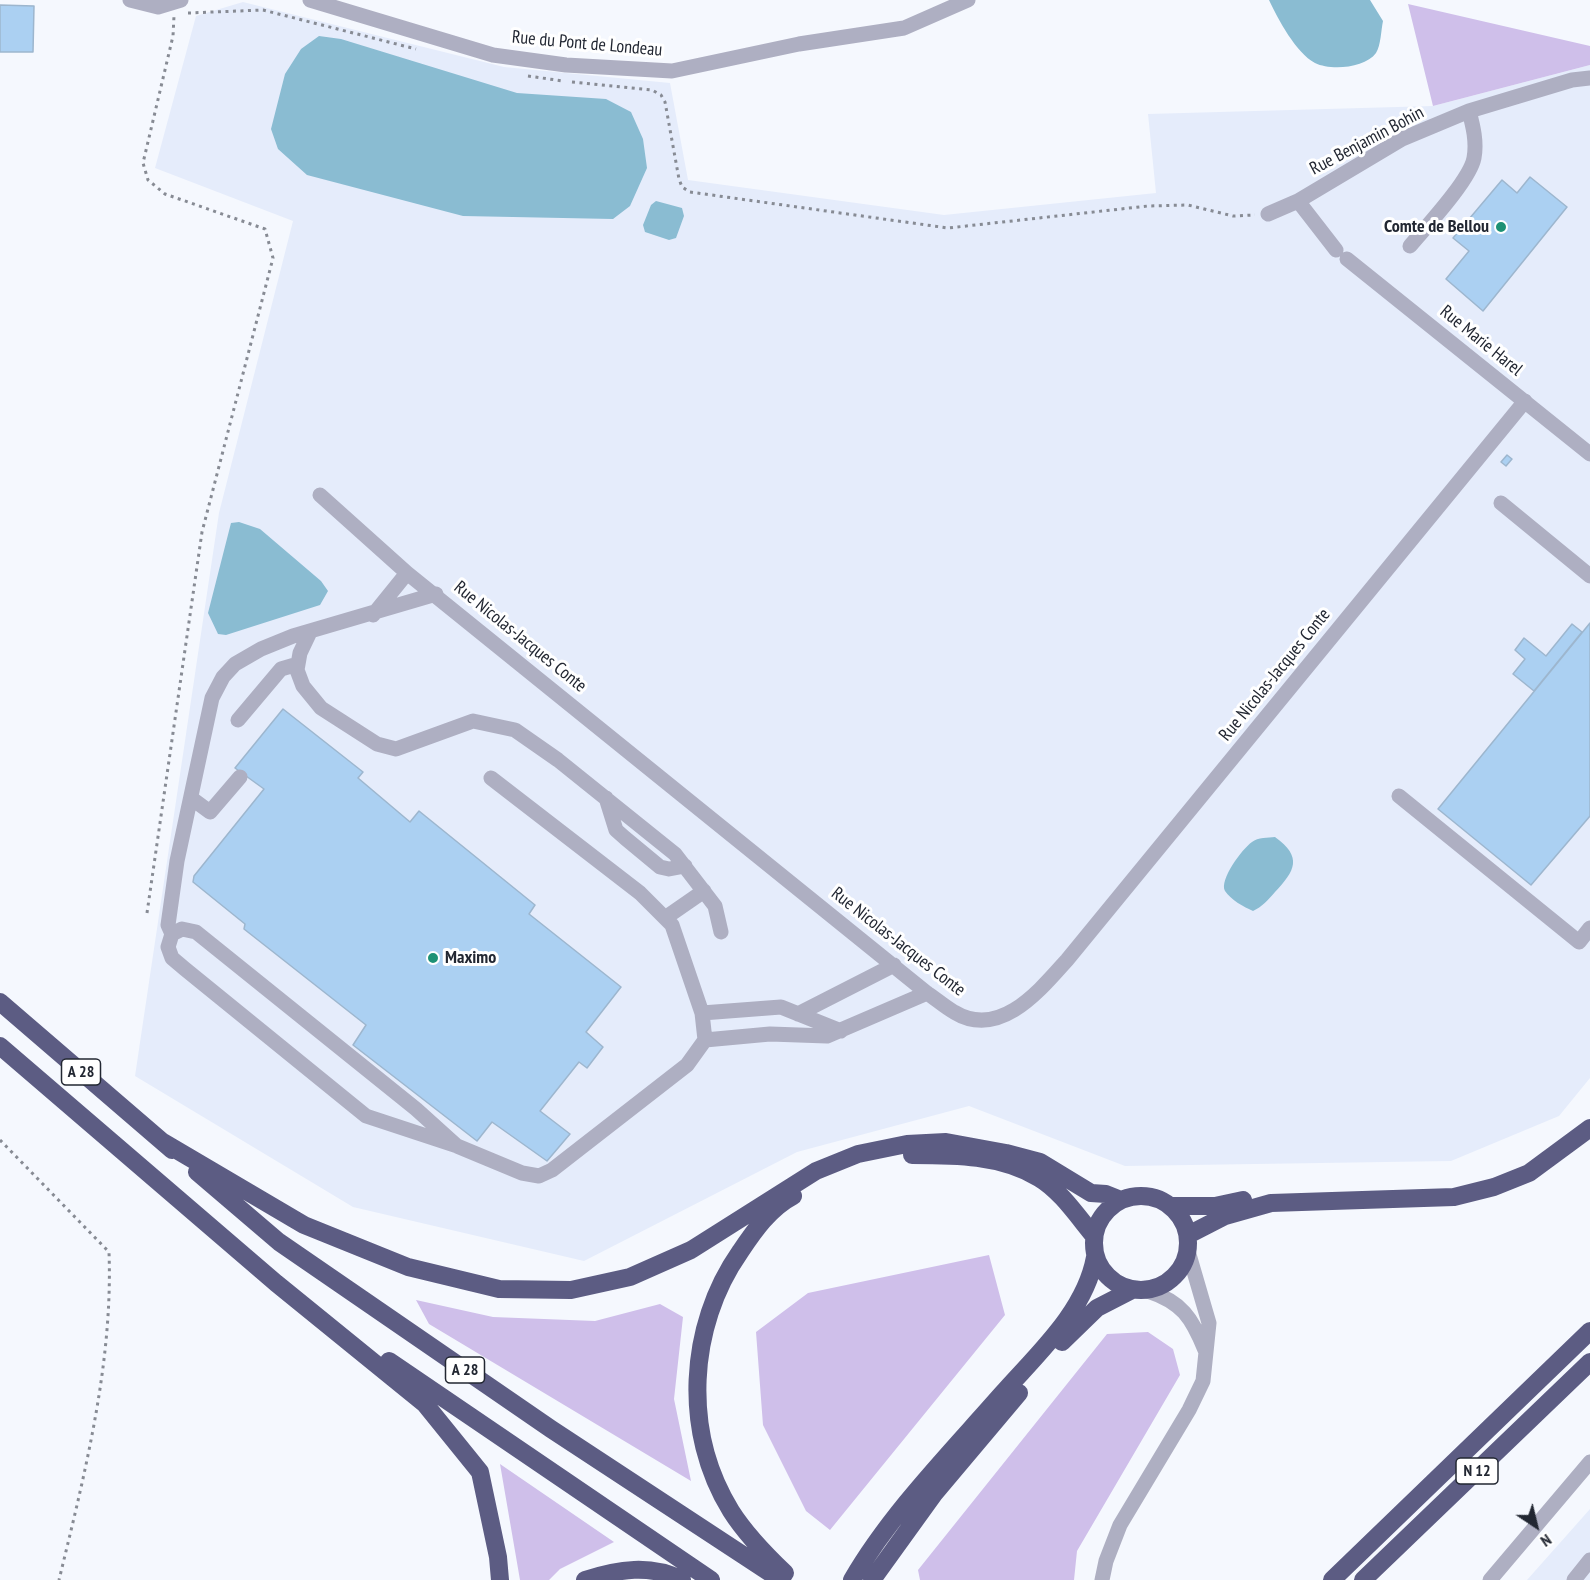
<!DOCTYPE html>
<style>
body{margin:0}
#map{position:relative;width:1590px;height:1580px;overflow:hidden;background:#f5f8fe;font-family:"PT Sans Narrow",sans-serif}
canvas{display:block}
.north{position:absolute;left:1506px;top:1496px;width:60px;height:60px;-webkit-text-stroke:4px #fff;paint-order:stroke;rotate:145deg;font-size:16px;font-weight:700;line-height:24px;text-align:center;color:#222732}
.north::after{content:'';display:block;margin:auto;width:21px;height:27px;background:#222732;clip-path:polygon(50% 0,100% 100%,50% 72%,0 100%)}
</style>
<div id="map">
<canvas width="1590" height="1580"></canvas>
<div class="north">N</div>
</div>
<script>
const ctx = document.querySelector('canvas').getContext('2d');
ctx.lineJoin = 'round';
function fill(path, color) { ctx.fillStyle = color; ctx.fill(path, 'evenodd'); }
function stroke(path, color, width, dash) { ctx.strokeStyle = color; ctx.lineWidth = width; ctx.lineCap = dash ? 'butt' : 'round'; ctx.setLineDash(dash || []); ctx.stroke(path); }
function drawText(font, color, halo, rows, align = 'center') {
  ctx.font = font + ' "PT Sans Narrow",sans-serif'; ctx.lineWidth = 6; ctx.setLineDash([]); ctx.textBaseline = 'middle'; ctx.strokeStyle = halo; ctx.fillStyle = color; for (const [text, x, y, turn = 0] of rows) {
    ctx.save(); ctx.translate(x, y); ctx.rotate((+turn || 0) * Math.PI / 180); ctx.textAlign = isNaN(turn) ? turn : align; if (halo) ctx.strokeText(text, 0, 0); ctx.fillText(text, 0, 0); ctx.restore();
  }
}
fill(new Path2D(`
 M 243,2 L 504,67 L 670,83 L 688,180 L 944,215 L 1156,193 L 1148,114 L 1433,106 L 1590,65 L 1590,1078 L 1559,1116 L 1451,1161 L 1125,1166 L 969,1106 L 797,1152 L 584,1261 L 353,1207 L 135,1076 L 219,513 L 293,221 L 155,168 L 196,16 Z
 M 1590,1509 L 1590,1580 L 1527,1580 Z`), '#e5ecfb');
fill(new Path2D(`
 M 1408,4 L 1590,46 L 1590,65 L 1433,106 Z
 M 989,1255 L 1005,1315 L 830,1530 L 806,1511 L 763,1425 L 756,1332 L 808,1293 Z
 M 416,1300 L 493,1317 L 595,1321 L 660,1304 L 683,1317 L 674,1399 L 691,1481 L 429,1324 Z
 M 1148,1332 L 1173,1349 L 1180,1375 L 1077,1551 L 1074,1580 L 920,1580 L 918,1570 L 1107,1334 Z
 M 500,1464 L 614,1542 L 560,1569 L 549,1580 L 520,1580 Z`), '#cfbfea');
fill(new Path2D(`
 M 1269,0 L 1370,0 L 1383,21 C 1381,30 1381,45 1376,53 C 1365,68 1331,71 1315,63 C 1296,53 1278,19 1269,0 Z
 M 319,36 L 341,39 L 517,93 L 606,99 L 631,112 L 643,139 L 647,168 L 630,206 L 613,219 L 463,216 L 307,175 L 278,149 L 271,129 L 285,74 L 301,49 Z
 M 656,201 L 682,208 L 684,216 L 676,238 L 669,240 L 645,232 L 643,225 L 651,205 Z
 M 239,522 L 260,529 L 321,581 L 328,591 L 320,605 L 226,635 L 218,634 L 208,613 L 231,523 Z
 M 1275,837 C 1303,857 1295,871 1275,892 C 1268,900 1262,907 1253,911 C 1244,907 1231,900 1225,891 C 1219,880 1242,849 1252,842 C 1258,837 1268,838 1275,837 Z`), '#8abcd2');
const building = new Path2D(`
 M 0,5 L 34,6 L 33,52 L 0,52 Z
 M 1530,177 L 1567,207 L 1483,311 L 1446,279 L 1469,251 L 1453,238 L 1502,180 L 1517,193 Z
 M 1507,455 L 1512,459 L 1506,466 L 1501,462 Z
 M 1590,623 L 1590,816 L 1531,885 L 1438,809 Z
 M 1572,624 L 1582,632 L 1534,691 L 1513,674 L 1525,659 L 1515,650 L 1524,638 L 1546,656 Z
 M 283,709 L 363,772 L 358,778 L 410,822 L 419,811 L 535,905 L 529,914 L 621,987 L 586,1032 L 603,1047 L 587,1068 L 579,1062 L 540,1111 L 570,1134 L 547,1161 L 492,1122 L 477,1141 L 353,1045 L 366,1025 L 244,929 L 245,924 L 193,882 L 194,876 L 264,789 L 235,768 Z`);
fill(building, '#abd0f2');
stroke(building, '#9db6ce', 1.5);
stroke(new Path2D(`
 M 188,13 L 263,10 L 416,49
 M 528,76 L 563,81
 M 572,82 L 652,90 L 661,95 L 665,102 L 679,179 L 682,187 L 690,192 L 948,228 L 1148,206 L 1188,205 L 1233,216 L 1255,215
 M 147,913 L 202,532 L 273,258 L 265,229 L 165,194 L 148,180 L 143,163 L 173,36 L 174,16
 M 0,1140 L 109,1252 C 113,1363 85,1473 59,1580`), '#878b94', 3, [3, 4.5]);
stroke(new Path2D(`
 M 130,0 L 158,7 L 181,0
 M 310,0 L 493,55 L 566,65 L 672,71 L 799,44 L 904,28 L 968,0
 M 1298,201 L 1336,250
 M 1268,214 L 1298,201 L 1402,139 L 1469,111 L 1572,80 L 1590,78
 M 1410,246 C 1426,227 1470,180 1474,158 C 1477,142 1473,126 1469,111
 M 1347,259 L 1590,454
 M 320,495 L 407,573 L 927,993 C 936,999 945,1007 954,1012 C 1000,1040 1040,990 1067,960 L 1525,401
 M 1501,503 L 1590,576
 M 373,615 L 407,573
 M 310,632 L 300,653 L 297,670 L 303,686 L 321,708 L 377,744 L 396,749 L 473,721 L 515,730 L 558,760 L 675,854 L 715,906 L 721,932
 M 238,720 L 281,669 L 298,664
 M 1399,796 L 1579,942 L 1590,928
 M 191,798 L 210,812 L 240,777
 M 606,798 L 616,830 L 625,838 L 660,867 L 669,869 L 685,866
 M 665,918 L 704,891
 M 172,934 L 168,925 L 177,861 L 212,698 L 223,677 L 235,664 L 261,649 L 293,636 L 436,594
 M 702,1013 L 781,1007 L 841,1031
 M 798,1014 L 894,965
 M 705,1040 L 770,1034 L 827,1036 L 927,993
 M 457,1146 L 416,1109 L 196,932 L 182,929 L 172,934 L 168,947 L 172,958 L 185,969 L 366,1116 L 457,1146 L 522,1173 L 539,1176 L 552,1170 L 687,1065 L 705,1040 L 702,1013 L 672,925 L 640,893 L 491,778
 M 1148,1291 C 1182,1302 1192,1318 1205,1350
 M 1102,1580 L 1106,1561 L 1120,1525 L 1189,1410 L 1203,1381 L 1209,1323 L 1188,1251
 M 1490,1580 L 1590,1462
 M 1574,1580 L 1590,1560`), '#aeafc2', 15);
stroke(new Path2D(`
 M 0,1002 L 172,1150
 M 0,1046 L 276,1283 L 425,1404 L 480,1472 L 498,1557 L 500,1580
 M 163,1142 L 304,1225 L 408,1267 L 499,1289 L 571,1290 L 630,1277 L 691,1250 L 816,1171 L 858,1154 L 907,1144 L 946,1142 L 1006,1153 L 1040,1162 L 1091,1193 L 1106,1194 L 1121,1200
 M 912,1155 C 955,1155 1001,1155 1039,1178 C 1061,1191 1078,1217 1094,1236
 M 197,1172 L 279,1242 L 551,1429 L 781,1580
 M1094 1243a47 47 0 1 1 94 0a47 47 0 1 1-94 0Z
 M 1171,1206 L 1215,1206 L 1243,1200
 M 1188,1235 L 1225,1216 L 1271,1203 L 1454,1197 L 1494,1187 L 1529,1173 L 1590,1128
 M 1062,1342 L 1097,1308 L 1132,1290
 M 389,1361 L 711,1580
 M 785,1573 C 766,1555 745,1533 731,1511 C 682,1432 688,1326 740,1252 C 754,1231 770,1208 793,1196
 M 585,1580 C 618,1569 651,1564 682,1580
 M 852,1580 C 890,1514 951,1452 1001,1395 C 1037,1354 1085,1312 1095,1257
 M 872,1580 L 934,1494 L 1019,1393
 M 1332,1580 L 1590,1331
 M 1363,1580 L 1590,1362`), '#5c5c83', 18);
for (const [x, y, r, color] of [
 [1501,227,6,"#1d9175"],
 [433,958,6,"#1d9175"]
]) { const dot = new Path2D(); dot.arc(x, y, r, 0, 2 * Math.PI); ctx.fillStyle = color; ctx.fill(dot); stroke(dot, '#fff', 2); }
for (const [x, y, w] of [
 [81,1072,39],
 [465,1370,39],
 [1477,1471,42]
]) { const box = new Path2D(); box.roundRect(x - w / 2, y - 13, w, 26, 4.5); ctx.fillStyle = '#fff'; ctx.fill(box); stroke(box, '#222732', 1.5); }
drawText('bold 16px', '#222732', null, [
 ["A 28",81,1072],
 ["A 28",465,1370],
 ["N 12",1477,1471]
]);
drawText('18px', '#222732', '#fff', [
 ["Rue du Pont de Londeau",587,44,5],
 ["Rue Benjamin Bohin",1367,141,-28],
 ["Rue Marie Harel",1481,341,39],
 ["Rue Nicolas-Jacques Conte",520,637,39],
 ["Rue Nicolas-Jacques Conte",1275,675,-51],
 ["Rue Nicolas-Jacques Conte",898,942,38]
]);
drawText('bold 18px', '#222732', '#fff', [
 ["Comte de Bellou",1489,227],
 ["Maximo",445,958,"left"]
], 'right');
</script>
